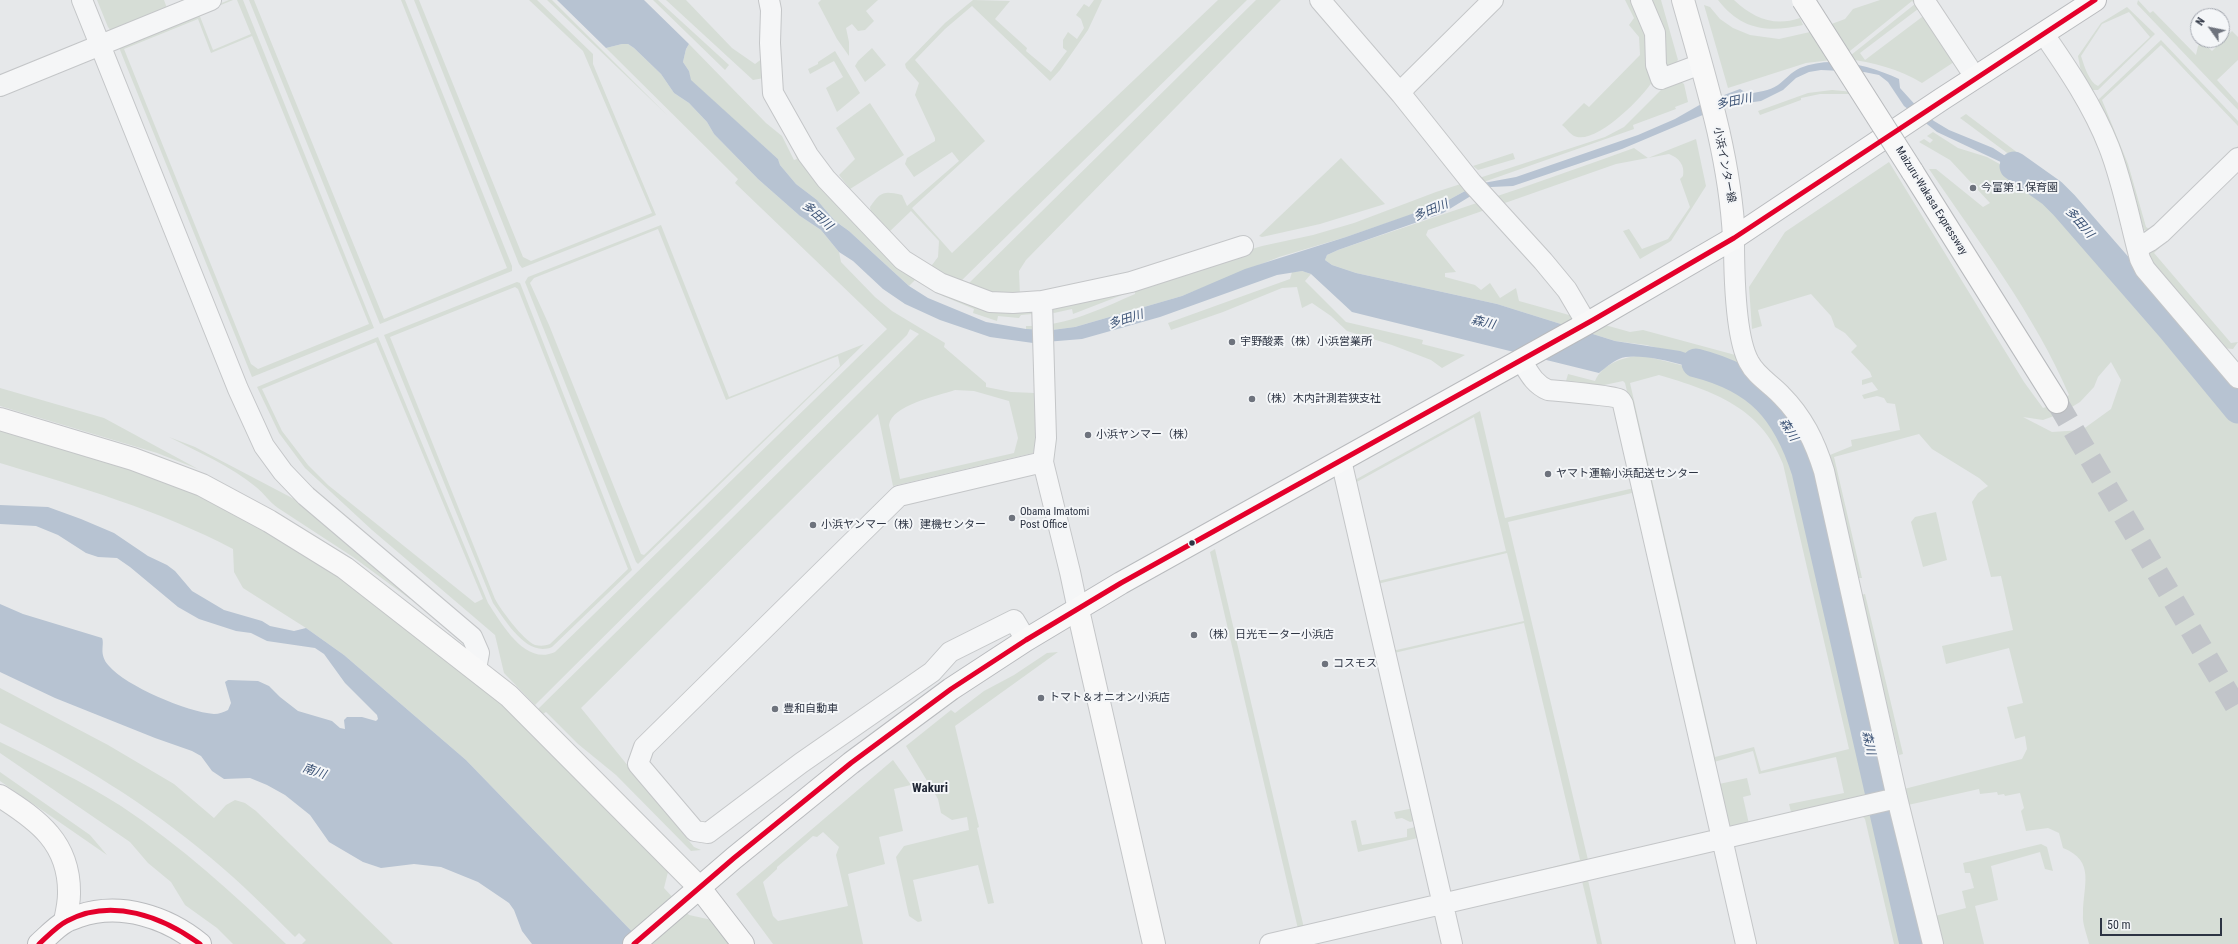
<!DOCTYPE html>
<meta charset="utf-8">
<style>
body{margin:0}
#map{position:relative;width:2238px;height:944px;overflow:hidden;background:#e6e8ea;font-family:"Roboto Condensed",sans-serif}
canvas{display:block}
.north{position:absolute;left:2190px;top:8px;width:40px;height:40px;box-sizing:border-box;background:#f4f6f8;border:1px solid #a4a8b0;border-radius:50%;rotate:303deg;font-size:11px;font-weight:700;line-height:16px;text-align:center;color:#2d3443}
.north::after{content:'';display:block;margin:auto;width:14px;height:18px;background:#6e737d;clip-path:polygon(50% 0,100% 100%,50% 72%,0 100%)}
.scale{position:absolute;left:2100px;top:918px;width:122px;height:18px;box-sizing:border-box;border:2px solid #2d3443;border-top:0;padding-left:5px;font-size:12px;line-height:14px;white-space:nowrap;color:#2d3443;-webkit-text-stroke:3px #f4f6f8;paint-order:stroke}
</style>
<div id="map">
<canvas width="2238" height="944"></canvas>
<div class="north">N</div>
<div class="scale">50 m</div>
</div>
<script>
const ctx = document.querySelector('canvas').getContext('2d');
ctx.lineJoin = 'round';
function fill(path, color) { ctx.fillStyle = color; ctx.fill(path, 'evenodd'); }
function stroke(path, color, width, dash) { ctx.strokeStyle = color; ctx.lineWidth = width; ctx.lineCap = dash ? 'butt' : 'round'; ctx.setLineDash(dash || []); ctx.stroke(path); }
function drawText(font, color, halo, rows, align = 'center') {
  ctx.font = font + ' "Roboto Condensed","Noto Sans JP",sans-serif'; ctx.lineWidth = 4; ctx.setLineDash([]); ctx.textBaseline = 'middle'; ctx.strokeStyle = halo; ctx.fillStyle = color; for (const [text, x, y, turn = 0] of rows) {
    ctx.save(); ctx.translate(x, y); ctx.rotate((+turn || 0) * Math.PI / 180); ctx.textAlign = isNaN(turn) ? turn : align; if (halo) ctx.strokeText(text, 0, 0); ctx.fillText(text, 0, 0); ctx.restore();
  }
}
fill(new Path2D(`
 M 97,0 L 164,0 L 168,11 L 113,33 L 108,27 Z
 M 229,0 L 233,0 L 199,14 L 213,50 L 251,34 L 237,0 L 243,0 L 374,328 L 252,377 L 118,45 ZM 198,19 L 211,53 L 252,36 L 369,324 L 258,369 L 251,364 L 124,49 Z
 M 249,0 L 254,0 L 384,319 L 507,268 L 401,0 L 405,0 L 512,266 L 512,271 L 380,324 Z
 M 414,0 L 419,0 L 523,257 L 531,261 L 652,213 L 583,51 L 529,0 L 537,0 L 593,54 L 593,64 L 656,215 L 522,268 L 519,264 Z
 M 547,0 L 552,0 L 667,115 Z
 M 653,0 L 658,0 L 729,65 L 725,70 Z
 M 666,0 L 686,0 L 732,48 L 755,64 L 763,58 L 764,78 L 753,80 Z
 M 821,0 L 878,0 L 866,11 L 874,21 L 865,30 L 858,31 L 852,24 L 846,28 L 849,42 L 849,56 L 837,39 L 818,3 Z
 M 973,0 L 1010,1 L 995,19 L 1027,48 L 1026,51 L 1051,72 L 1067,51 L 1063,48 L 1063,40 L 1068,32 L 1077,39 L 1084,28 L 1081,19 L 1076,15 L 1084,4 L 1089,7 L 1094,0 L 1102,0 L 1088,30 L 1060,70 L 1050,81 L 972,6 L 945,29 L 915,60 L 985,141 L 912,208 L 952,253 L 1218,0 L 1247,0 L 959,283 L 929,269 L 938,257 L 939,241 L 911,211 L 887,234 L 871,214 L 870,207 C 881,191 884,191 902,195 L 907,206 L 959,161 L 952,152 L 914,177 L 905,164 L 907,158 L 935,141 L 935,138 L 915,95 L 919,83 L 906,68 L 905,64 L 945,23 Z
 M 1256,0 L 1281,0 L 1026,260 L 1019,271 L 1020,296 L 1005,297 L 965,287 Z
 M 1625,0 L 1633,0 L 1649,35 L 1652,82 C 1642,98 1595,146 1574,136 C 1570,134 1566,128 1562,125 L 1584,103 L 1589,107 L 1640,55 L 1639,37 L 1629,25 L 1634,18 Z
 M 1649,0 L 1661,0 L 1678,60 L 1673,67 L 1665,70 Z
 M 1718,0 L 1734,0 C 1753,18 1774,27 1800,18 L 1803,25 C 1768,33 1741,30 1718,0 Z
 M 1880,0 L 1917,0 L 1918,9 L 1860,53 L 1865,60 L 1926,14 L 1957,60 L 1922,83 C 1899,69 1873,62 1846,59 L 1915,4 L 1912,1 L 1840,59 L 1806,63 L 1728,88 L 1704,5 L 1710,7 L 1720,19 L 1733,28 L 1750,35 L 1779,39 L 1810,32 L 1845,19 L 1853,9 Z
 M 2138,0 L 2150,13 L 2153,11 L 2196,55 L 2198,46 L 2202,41 L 2212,51 L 2232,31 L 2238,37 L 2238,60 L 2217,80 L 2238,103 L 2238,110 L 2137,4 Z
 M 2127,7 L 2155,34 L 2098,90 L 2091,90 L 2081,72 L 2078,56 L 2101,23 ZM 2129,12 L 2150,37 L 2098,86 C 2089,82 2084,65 2081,56 L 2102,24 Z
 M 2161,40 L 2238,121 L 2238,126 L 2161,45 L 2102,100 L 2128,164 L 2146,227 L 2151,230 L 2238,146 L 2238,149 L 2151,233 L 2144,230 L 2125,164 L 2098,100 Z
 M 622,44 L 628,44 L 634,48 L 661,74 L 674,93 L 689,103 L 707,122 L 714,134 L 758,179 L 800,216 L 821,230 L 839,252 L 841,262 L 875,297 L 892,311 L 945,343 L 944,347 L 986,383 L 986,387 L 1011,392 L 1035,393 L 1035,397 L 1037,399 L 1038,439 L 1033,453 L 893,486 L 878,414 L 581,708 L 694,847 L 701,850 L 691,851 L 616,775 L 578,744 L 546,712 L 543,714 L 538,709 L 919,334 L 910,329 L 907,335 L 535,705 L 504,673 L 495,635 L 372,530 L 305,468 L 279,433 L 257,387 L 378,337 L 488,603 C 502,624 525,666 555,652 L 887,329 L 735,183 L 738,179 L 606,48 ZM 376,342 L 483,599 L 475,603 L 328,485 L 308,465 L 282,431 L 262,389 ZM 955,390 L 974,391 L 1009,401 L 1018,438 L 1014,453 L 900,479 L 889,425 C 892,405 937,396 955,390 Z
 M 689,44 L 766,123 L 782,136 L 794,160 L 797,159 L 794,152 L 799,149 L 890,254 L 1027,309 L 1033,312 L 1032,314 L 1021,315 L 1019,318 L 998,316 L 997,321 L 973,313 L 974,309 L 943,296 L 915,280 L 909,286 L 849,231 L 835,221 L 817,200 L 796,184 L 780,165 L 778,159 L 690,80 L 689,71 L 683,62 L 686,49 Z
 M 872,48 L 886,65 L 865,82 L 855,66 L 858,61 Z
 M 835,51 L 860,93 L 837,112 L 826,88 L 843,77 L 834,61 L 810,74 L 808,69 L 818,64 L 818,62 Z
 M 1680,81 L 1684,84 L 1688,102 L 1675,107 L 1676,109 L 1633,125 L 1634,129 L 1478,184 L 1443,203 L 1422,211 L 1346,237 L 1279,257 L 1182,296 L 1075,327 L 1052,330 L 1026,329 L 1026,326 C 1065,327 1100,309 1135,294 L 1135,290 L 1073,314 L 1072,309 L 1054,313 L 1050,311 L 1053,308 L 1262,246 L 1313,235 L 1354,223 L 1436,192 L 1605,137 L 1624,127 L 1667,84 Z
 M 1832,90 L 1854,92 L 1853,94 L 1820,94 L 1801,98 L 1801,100 L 1760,115 L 1758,111 L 1808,93 Z
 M 870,103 L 904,155 L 850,189 L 839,175 L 855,159 L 836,128 Z
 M 1966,114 L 2042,171 L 2072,198 L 2238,389 L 2238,398 L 2067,200 L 2053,187 L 1960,118 Z
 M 1933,132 L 1958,148 L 1987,157 L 2005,167 L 2023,173 L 2045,189 L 2170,330 L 2238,415 L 2238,944 L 2089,944 C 2087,934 2082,924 2083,914 C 2083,885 2096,861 2063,848 L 2059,833 L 2048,828 L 2026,831 L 2021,811 L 2024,808 L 2020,793 L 2005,796 L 2004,794 L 1998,795 L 1997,792 L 1980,794 L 1979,789 L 1908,805 L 1904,789 L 2022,759 L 2027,749 L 2025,736 L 2015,739 L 2007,707 L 2023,703 L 2009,648 L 1946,664 L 1942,646 L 2013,630 L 2001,576 L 1991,577 L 1972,502 L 1978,493 L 1988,486 L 1979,478 L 1932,449 L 1919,434 L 1834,457 L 1862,578 L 1859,578 L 1830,455 L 1852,446 L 1851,440 L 1900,430 L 1895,404 L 1887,403 L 1884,398 L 1877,396 L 1864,399 L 1862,395 L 1878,390 L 1872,382 L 1862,385 L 1862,380 L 1872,377 L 1870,372 L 1851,352 L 1857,346 L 1845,333 L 1835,327 L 1831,316 L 1811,294 L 1758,310 L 1762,326 L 1752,329 L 1749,287 L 1785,232 L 1889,162 L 2024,382 L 2043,408 L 2056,404 L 2069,395 C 2035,315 1978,241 1929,169 L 1936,169 L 1983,207 L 1990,203 L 1950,160 L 1919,142 L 1924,139 L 1930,143 L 1933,140 L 1927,136 ZM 2111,362 L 2121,380 L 2111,409 L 2082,430 L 2052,432 L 2023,417 L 2043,420 L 2062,413 L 2080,402 L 2094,387 L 2098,377 Z
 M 1696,139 L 1706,186 L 1671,241 L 1640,259 L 1623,231 L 1629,229 L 1642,249 L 1668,239 L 1690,207 L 1680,179 L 1683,176 C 1685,165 1679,158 1669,154 L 1616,164 L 1428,230 L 1426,235 L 1456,272 L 1445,273 L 1445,277 L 1475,285 L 1481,290 L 1490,283 L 1500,298 L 1516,288 L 1519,301 L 1630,332 L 1643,330 L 1739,356 L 1774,396 L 1807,439 L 1892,794 L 1886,797 L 1807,456 L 1799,435 L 1785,412 L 1752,380 L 1736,370 L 1715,362 L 1646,345 L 1615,341 L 1497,304 L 1356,273 L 1332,265 L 1325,260 L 1327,255 L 1338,250 C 1437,216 1536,184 1634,148 L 1648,158 Z
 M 1513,153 L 1515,159 L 1478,170 L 1473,166 Z
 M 1341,158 L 1385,204 L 1320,224 L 1262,237 L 1259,236 Z
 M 2238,167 L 2238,171 L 2154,253 L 2231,343 L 2238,342 L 2233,349 L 2222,348 L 2158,274 L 2148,254 Z
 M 661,225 L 729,397 L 864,344 L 638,564 L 636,562 L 525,282 L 528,277 ZM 658,229 L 726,400 L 838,356 L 840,366 L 644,555 L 641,554 L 549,325 L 530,283 L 534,278 Z
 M 1302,271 L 1311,274 L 1305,281 L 1346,322 L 1423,340 L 1422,344 L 1465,355 L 1442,368 L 1431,360 L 1392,345 L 1347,331 L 1331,316 L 1312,303 L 1302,308 L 1297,287 L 1282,288 L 1223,312 L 1171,330 L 1168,323 L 1290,279 L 1292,272 Z
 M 517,282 L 520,283 L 632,570 L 552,647 C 527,658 505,620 493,603 L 384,335 ZM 515,287 L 518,289 L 628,569 L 550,644 C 545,646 540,646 535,645 C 523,640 501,610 495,599 L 390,337 Z
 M 1641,355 C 1726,377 1769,380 1801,472 L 1875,799 L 1792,816 L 1789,804 L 1844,793 L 1836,757 L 1759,774 L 1753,751 L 1714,762 L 1625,383 L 1623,381 L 1595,387 L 1566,381 L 1568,374 L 1595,381 C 1603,363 1622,358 1641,355 ZM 1659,375 C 1713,391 1761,407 1783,464 L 1849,749 L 1761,771 L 1754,747 L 1715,757 L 1630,383 Z
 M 0,388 L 104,418 L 198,469 L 157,453 L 0,406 Z
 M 1480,411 L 1505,518 L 1634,488 L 1714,833 L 1448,894 L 1392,651 L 1524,621 L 1507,553 L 1377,584 L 1353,481 ZM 1474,417 L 1506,551 L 1378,581 L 1355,483 ZM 1632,493 L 1712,832 L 1588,860 L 1508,522 ZM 1524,623 L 1580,860 L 1450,893 L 1394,653 Z
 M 0,428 L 89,455 L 198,492 L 340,575 L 503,702 L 668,872 L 664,888 L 689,915 L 712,920 L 730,944 L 644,944 L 466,760 L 344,655 L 306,628 L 243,588 L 234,572 L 233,549 C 159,510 79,487 0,463 Z
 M 169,437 L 195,447 L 296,500 L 412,597 L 410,599 L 353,557 L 278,508 C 269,502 264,493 256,487 C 231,466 198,452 169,437 Z
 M 1936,512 L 1947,560 L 1923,567 L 1911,522 L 1915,517 Z
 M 1215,549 L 1304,928 L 1298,929 L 1210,552 Z
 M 1865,594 L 1903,754 L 1899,755 L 1861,595 Z
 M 1058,652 L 955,726 L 979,827 L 977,828 L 994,903 L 988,904 L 978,865 L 913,880 L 922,921 L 918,922 L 909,916 L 896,857 L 904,846 L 969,830 L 967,817 L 952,820 L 941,813 L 938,799 L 906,746 L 951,710 L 955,713 L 984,691 L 1014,675 L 1047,653 Z
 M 0,688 L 108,745 L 174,784 L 214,818 L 226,805 L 235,800 L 245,803 L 256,811 L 393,944 L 302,944 L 306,940 L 299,933 L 295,937 C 268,910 241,883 211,858 C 147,804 75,760 0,723 Z
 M 0,742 C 41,762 82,781 121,806 C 181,846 234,894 286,944 L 233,944 L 217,928 L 185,905 L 171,882 L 148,863 L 130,842 L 0,753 Z
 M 893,760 L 911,785 L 894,789 L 903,831 L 879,837 L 885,864 L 848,874 L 863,944 L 773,944 L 736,894 ZM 823,832 L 839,847 L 836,855 L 848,906 L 778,921 L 773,916 L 763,882 L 777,869 L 777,867 L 813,836 L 817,837 Z
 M 0,772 L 90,835 L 107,855 L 0,781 Z
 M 1747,778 L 1751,795 L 1743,797 L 1749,824 L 1729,829 L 1719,784 Z
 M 1890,804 L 1926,944 L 1921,944 L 1887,805 Z
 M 1414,808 L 1417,820 L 1410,822 L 1402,818 L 1396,819 L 1394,812 Z
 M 1871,809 L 1872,816 L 1878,814 L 1908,944 L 1894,944 L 1865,819 L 1862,816 Z
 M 1356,820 L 1362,845 L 1407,837 L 1407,829 L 1419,826 L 1422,837 L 1358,852 L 1351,821 Z
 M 2041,844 L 2047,847 L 2053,871 L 2045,869 L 2040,852 L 1991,866 L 1998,900 L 1975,906 L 1984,944 L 1942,944 L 1935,916 L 1966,908 L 1962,891 L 1974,888 L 1970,873 L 1965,873 L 1963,863 Z
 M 1588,880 L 1602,944 L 1597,944 L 1582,881 Z`), '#d6ddd6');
fill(new Path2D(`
 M 557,0 L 644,0 L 689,44 L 686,49 L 683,62 L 689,71 L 691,80 L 778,159 L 780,165 L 796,184 L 817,200 L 835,221 L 849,231 L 909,286 L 928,298 L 986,322 L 1026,329 L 1052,330 L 1075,327 L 1182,296 L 1245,269 L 1346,237 L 1443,203 L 1478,184 L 1516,177 L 1638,135 L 1675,119 L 1703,103 L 1740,89 L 1748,94 C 1758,92 1769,91 1778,85 C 1785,80 1791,72 1800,68 C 1832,55 1869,65 1899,79 L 1900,88 L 1919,109 L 1934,121 L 1949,130 L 1993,148 L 2053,187 L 2045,189 L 2005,164 L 1937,132 L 1904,106 L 1888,82 L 1879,75 L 1864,72 L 1821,70 L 1809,72 L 1796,78 L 1783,90 L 1761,101 L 1724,106 L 1622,149 L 1513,186 L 1491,187 L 1474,194 L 1443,213 L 1338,250 L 1327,255 L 1325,260 L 1332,265 L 1356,273 L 1497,304 L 1615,341 L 1680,351 L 1736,370 L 1731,380 C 1708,372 1641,349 1619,359 C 1612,362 1605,368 1599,373 L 1352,312 L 1311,274 L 1302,271 L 1277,275 L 1160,317 L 1082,339 L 1033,343 L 990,337 L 940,320 L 905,304 L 883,289 L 853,261 L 839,252 L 821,230 L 800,216 L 758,179 L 714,134 L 707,122 L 689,103 L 674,93 L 661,74 L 634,48 L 628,44 L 622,44 L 606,48 Z
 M 0,505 L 48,507 L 81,519 L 114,533 L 148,556 L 167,565 L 175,571 L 192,591 L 224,610 L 262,621 L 270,626 L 294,631 L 306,628 L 344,655 L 466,760 L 644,944 L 532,944 L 522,931 L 514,910 L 509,903 L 478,882 L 441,867 L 414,864 L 381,868 L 363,862 L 329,842 L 310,815 L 285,795 L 267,785 L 250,778 L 224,779 L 212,771 L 201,756 L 192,751 L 155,738 L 55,698 L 0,672 L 0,604 L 23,614 L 102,638 C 105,645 98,654 109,666 C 126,686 187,712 214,714 C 219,714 224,712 228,710 L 231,703 L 225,682 L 228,680 L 258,681 L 269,686 L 280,697 L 298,711 L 332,721 L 340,728 L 345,729 L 344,720 L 347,717 L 362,717 L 376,721 L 378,719 L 377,715 L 345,683 L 324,654 L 315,648 L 267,641 L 251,633 L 236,631 L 199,619 L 178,607 L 130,567 L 117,558 L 98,557 L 86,553 L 58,535 L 36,526 L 0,524 Z`), '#b7c3d2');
stroke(new Path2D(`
 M 2014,166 L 2052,193 L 2064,205 L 2172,329 L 2238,409
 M 1696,363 C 1759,379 1786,410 1806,471 L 1914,944`), '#b7c3d2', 29);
stroke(new Path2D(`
 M 2057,402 L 2238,710`), '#c1c4c9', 22, [22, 11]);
const street = new Path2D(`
 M 82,0 L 238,389 L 264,446 L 283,472 L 306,496 L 472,637 L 479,653 L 476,669
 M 769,0 L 771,10 L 770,43 L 773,93 L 808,155 L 826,179 L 903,260 L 940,283 L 990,302 L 1013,303 L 1042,301 L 1046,438 L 1043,462 L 1070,572 L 1078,610
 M 1320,0 L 1401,94 L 1472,183 L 1543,261 L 1567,290 L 1587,324
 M 1641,0 L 1655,33 L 1656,65 L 1661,79 L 1701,64
 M 1924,0 L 1975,77
 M 2043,33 C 2068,69 2093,106 2109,147 C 2123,183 2130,222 2140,259 L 2145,269 L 2238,378
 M 0,86 L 211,0
 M 1401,94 L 1406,86 L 1493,0
 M 1734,238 C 1734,268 1735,337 1749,362 C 1756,376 1771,384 1781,395 C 1803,417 1815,442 1824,471 L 1897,798 L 1933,944
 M 2137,248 L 2150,241 L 2161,233 L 2238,158
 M 1042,301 L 1131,282 L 1243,246
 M 1521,360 C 1529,373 1534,384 1548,390 C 1558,391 1615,396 1619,399 C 1621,400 1622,402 1623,404 L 1746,944
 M 1341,460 L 1452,944
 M 1026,640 L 1014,620 L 950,652 L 932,672 L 801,763 L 708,833 L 695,831 L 638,764 L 644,747 L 899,496 L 1043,462
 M 1270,944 L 1897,798`);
const secondary = new Path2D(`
 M 1683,0 C 1705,78 1730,157 1734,238
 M 0,419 L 133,459 L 202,485 L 269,521 L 345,568 L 509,696 L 699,887
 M 1078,610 L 1154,944
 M 0,796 C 38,820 70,843 69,894 C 69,903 67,912 65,921`);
const highway = new Path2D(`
 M 1912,171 L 2057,402
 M 699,887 L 743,944
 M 39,944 C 47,937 56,927 65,922 C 69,919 75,918 79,916 C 121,902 167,917 200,944
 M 634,944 L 734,858 L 851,763 L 951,689 L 1026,640 L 1121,583 L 1593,320 L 1734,238 L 1942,99 L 2095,0`);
stroke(street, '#c4c6c8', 22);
stroke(secondary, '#c4c6c8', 24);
stroke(highway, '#b9bbbe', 24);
stroke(street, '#f5f6f7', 20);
stroke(secondary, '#f8f8f8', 22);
stroke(highway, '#f8f8f8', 22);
const highwayBridge = new Path2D(`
 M 1803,0 L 1912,171`);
stroke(highwayBridge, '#b9bbbe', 24, []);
stroke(highwayBridge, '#f8f8f8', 22);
stroke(new Path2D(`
 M 39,944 C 48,936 57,926 67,921 C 112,897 163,917 200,944
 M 634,944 L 734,858 L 851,763 L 951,689 L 1026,640 L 1121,583 L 1593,320 L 1734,238 L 2095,0`), '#e4002b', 5);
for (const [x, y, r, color] of [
 [1973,188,4,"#6e737d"],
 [1232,342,4,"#6e737d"],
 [1252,399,4,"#6e737d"],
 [1088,435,4,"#6e737d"],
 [1548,474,4,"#6e737d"],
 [1012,518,4,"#6e737d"],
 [813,525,4,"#6e737d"],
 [1192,543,3.5,"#2d3443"],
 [1194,635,4,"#6e737d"],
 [1325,664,4,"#6e737d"],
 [1041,698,4,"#6e737d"],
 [775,709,4,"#6e737d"]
]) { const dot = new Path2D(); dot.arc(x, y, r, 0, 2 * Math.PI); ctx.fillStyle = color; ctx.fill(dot); stroke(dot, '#f4f6f8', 1.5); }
drawText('11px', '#2d3443', '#f4f6f8', [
 ["小浜インター線",1724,165,79],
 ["Maizuru-Wakasa Expressway",1931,201,58]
]);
drawText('11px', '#2d3443', '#f4f6f8', [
 ["今富第１保育園",1981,188],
 ["宇野酸素（株）小浜営業所",1240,342],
 ["（株）木内計測若狭支社",1260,399],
 ["小浜ヤンマー（株）",1096,435],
 ["ヤマト運輸小浜配送センター",1556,474],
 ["Obama Imatomi",1020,512],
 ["Post Office",1020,525],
 ["小浜ヤンマー（株）建機センター",821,525],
 ["（株）日光モーター小浜店",1202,635],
 ["コスモス",1333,664],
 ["トマト＆オニオン小浜店",1049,698],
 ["豊和自動車",783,709]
], 'left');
drawText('italic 12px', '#3a5174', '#f4f6f8', [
 ["多田川",1734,102,-12],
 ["多田川",1431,211,-23],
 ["多田川",817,216,42],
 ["多田川",2079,223,49],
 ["多田川",1126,320,-17],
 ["森川",1483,323,13],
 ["森川",1788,430,59],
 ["森川",1868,743,77],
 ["南川",314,772,19]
]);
drawText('bold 13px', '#1f2534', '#f4f6f8', [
 ["Wakuri",930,789]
]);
</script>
